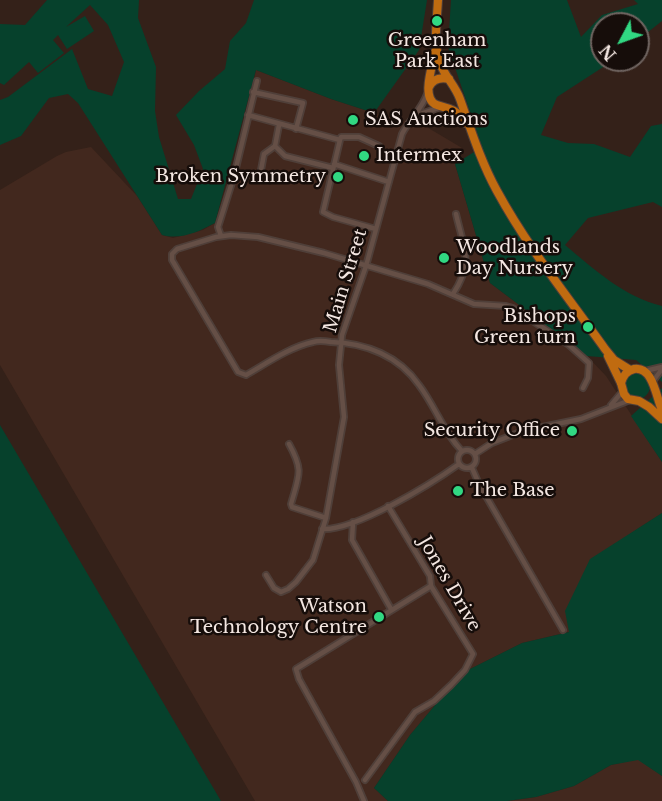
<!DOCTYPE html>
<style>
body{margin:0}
#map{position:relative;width:662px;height:801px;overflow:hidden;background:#342119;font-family:"Libre Baskerville",serif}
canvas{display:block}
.north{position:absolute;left:590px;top:12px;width:60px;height:60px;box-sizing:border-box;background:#160d0a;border:2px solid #6f6460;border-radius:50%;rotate:229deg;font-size:16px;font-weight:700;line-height:24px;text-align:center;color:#f4e7e2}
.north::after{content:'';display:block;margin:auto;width:21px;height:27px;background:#31d882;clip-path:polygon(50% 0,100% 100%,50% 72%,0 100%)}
</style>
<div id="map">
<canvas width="662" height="801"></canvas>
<div class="north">N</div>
</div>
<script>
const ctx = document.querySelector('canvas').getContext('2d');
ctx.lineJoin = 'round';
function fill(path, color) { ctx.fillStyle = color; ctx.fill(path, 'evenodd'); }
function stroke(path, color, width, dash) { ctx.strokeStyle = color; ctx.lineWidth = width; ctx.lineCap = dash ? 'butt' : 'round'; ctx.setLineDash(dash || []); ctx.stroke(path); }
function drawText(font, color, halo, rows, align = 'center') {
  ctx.font = font + ' "Libre Baskerville",serif'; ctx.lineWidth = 5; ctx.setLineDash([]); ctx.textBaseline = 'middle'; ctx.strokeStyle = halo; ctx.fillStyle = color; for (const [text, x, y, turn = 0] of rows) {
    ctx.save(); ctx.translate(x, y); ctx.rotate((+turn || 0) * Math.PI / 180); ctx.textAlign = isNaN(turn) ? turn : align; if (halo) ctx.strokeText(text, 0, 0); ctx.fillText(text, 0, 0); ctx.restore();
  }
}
fill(new Path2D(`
 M 256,70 L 331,99 L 374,113 L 425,126 L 462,148 L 455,164 L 490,283 L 587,356 L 606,376 L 662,462 L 662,513 L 630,534 L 569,632 L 522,643 L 462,673 L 410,735 L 374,788 L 388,801 L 255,801 L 0,365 L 0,190 L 57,156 L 66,152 L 91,147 L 137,196 L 162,235 L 173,238 L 203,230 L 215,223 L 226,186 L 234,176 Z
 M 638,759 L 662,776 L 662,801 L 507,801 L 536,797 L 574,786 L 611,765 Z`), '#42281e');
fill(new Path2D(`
 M 47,0 L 139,0 L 138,18 L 156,67 L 155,111 L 159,137 L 178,199 L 191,199 L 203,169 L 194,145 L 176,115 L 199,91 L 225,69 L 230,41 L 246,23 L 254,0 L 427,0 L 419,50 L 374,113 L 331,99 L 256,70 L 215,223 C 198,232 181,240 162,235 L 78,103 L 68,94 L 49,98 L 21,136 L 0,145 L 0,100 L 8,97 L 72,49 L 88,89 L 112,96 L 124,62 L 108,25 L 90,5 L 66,27 L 85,16 L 94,31 L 67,49 L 58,35 L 53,40 L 64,53 L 38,73 L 29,62 L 4,85 L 0,83 L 0,24 L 25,25 Z
 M 451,0 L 567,0 L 581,37 L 602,15 L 638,4 L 634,0 L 662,0 L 662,21 L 638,40 L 638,24 L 602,24 L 602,60 L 614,60 L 557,97 L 541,135 L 568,143 L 594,144 L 630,157 L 651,126 L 662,124 L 662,207 L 653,202 L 588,218 L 565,245 C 594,269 624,297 662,306 L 662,382 L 636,360 L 587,356 L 490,283 L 455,164 L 482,147 L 448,47 Z
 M624 386a13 13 0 1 1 26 0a13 13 0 1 1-26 0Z
 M 662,388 L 662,462 L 631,416 Z
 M 0,425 L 221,801 L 0,801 Z
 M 662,513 L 662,776 L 638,760 L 611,765 L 574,786 L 536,797 L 507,801 L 388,801 L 374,788 L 410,735 L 462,673 L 522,643 L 569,632 L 565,611 L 590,559 Z`), '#06412c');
const minor = new Path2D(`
 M 253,92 L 303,103 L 296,129
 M 248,115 L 340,140 L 323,212 L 333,217 L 376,229
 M 415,116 L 441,107
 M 279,125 L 275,146 L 285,156 L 333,168
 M 340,140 L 341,137 L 359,137 L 379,146
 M 334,164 L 389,182
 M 261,170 L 264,154 L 275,146
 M 221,236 L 218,227 L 234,176 L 257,81
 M 453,294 C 474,262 464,249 456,214
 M 645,371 L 662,367
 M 653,381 L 662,369
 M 611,405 L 622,392
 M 289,444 C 304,471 299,475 291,504 L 292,507 L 326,518
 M458 459a9 9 0 1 1 18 0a9 9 0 1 1-18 0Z
 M 462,451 C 444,433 435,406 419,385 C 399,356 366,343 331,342 C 325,341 319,340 313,342 C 290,347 267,363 246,375 L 238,372 L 172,260 L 172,254 L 177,249 L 216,237 L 231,235 L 258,237 L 324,253 L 428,284 L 474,304 L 506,306 L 513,308 L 569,345 L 589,363 L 588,378 L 583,388
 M 475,454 L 492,443 L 523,431 L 581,419 L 630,400
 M 472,468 L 479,484 L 563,630
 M 353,522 L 352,540 L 391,609
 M 322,529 C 355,531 431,484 459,464
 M 266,575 L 274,588 L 281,592 L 288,589 L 296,582 L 313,560 L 326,518 L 344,417 L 339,365 L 342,335 L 366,266 L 402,134 C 409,120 422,109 427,94
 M 365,780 L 415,712 L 434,701 L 451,685 L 465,670 L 473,654 L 431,586 L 430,576 L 388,506
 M 364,801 L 356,782 L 299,679 L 296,669 L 431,586`);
const trunk = new Path2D(`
 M 438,0 C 437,20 433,45 440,63 C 445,77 455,85 460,99 C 471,130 481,162 497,191 C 528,248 568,297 605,349 L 614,360 L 630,370
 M 435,52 C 433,65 420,99 437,105 C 454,111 453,107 465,123
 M 429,87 C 433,79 440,77 449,79
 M 608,356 L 621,383 L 624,394 L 628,399 L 639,401 L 649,407 L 662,419
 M 621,383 C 623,376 626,371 634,369 C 653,366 656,397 662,410`);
stroke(minor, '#4f3f39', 8);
stroke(trunk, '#4f3f39', 10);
stroke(minor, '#654f46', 4.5);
stroke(trunk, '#c06b10', 8);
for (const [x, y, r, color] of [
 [437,21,6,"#31d882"],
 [353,120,6,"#31d882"],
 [364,156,6,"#31d882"],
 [338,177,6,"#31d882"],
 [444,258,6,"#31d882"],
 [588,327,6,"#31d882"],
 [572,431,6,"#31d882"],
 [458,491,6,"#31d882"],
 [379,617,6,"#31d882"]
]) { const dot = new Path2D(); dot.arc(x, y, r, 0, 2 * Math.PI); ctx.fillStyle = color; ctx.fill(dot); stroke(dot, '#160d0a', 2); }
drawText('18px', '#f4e7e2', '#160d0a', [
 ["Greenham",437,41,"center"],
 ["Park East",437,62,"center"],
 ["SAS Auctions",365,120],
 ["Intermex",376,156],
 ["Broken Symmetry",326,177,"right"],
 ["Woodlands",456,248],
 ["Day Nursery",456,269],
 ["Bishops",576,317,"right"],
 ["Green turn",576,338,"right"],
 ["Security Office",560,431,"right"],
 ["The Base",470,491],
 ["Watson",367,607,"right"],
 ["Technology Centre",367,628,"right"]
], 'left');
drawText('18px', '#f4e7e2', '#160d0a', [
 ["Main Street",346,281,-73],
 ["Jones Drive",449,584,60]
]);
</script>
